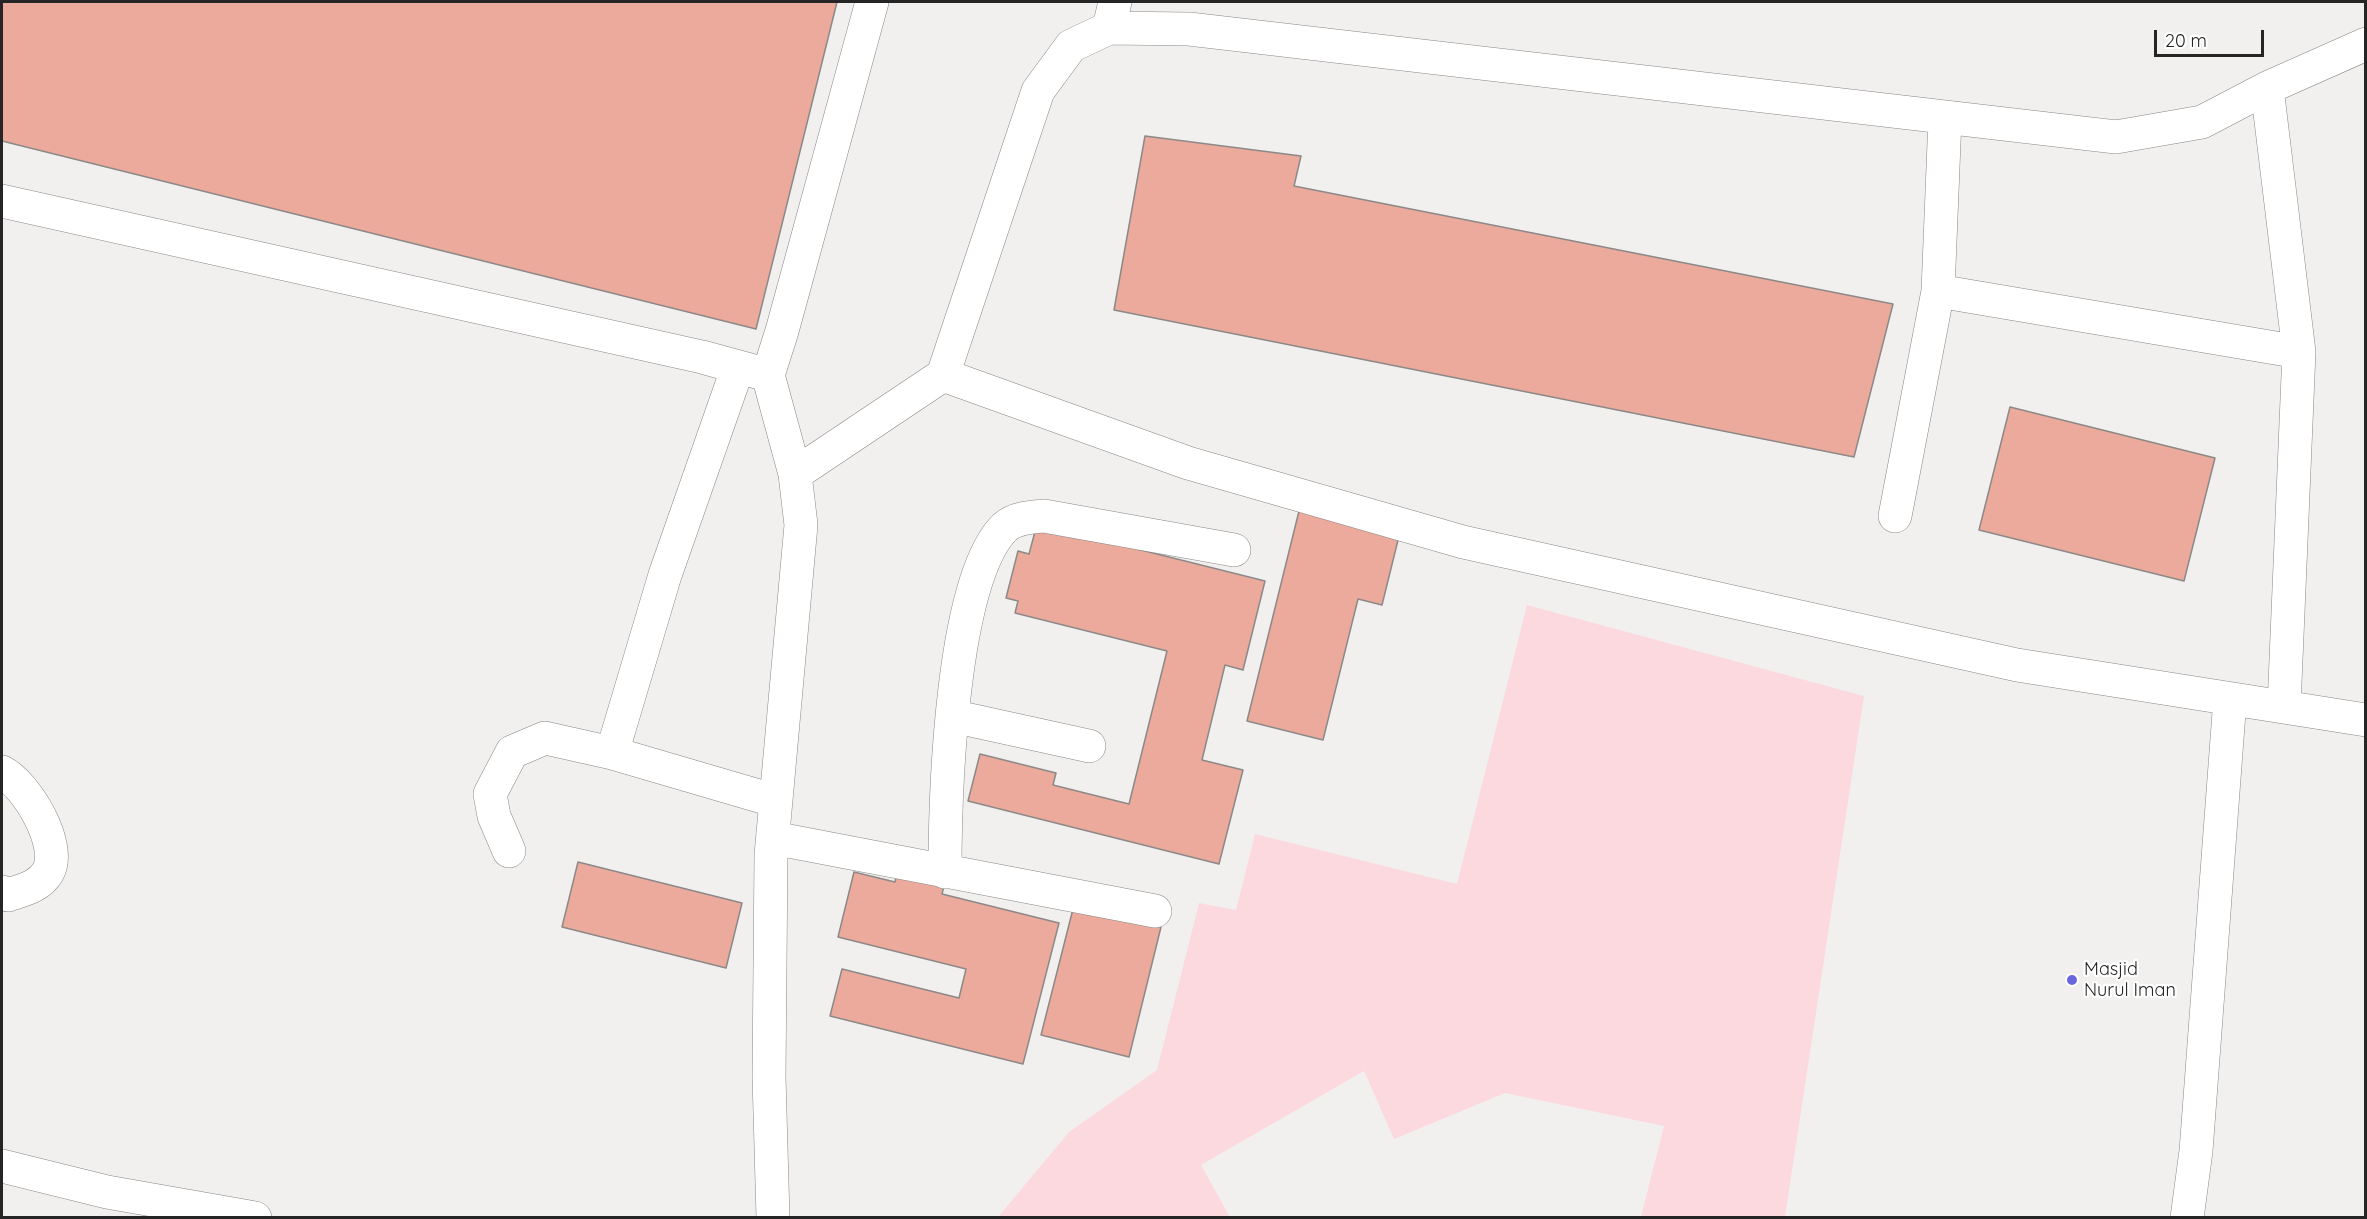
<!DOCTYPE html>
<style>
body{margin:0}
#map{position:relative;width:2367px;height:1219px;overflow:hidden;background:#f2f0ee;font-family:Quicksand,sans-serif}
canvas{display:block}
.frame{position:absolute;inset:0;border:3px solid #262525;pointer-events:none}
.scale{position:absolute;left:2154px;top:30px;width:110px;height:27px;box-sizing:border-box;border:3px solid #262525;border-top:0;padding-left:8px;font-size:18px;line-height:21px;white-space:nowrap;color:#262525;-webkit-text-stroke:4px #fff;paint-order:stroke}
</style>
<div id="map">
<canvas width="2367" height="1219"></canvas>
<div class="frame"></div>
<div class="scale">20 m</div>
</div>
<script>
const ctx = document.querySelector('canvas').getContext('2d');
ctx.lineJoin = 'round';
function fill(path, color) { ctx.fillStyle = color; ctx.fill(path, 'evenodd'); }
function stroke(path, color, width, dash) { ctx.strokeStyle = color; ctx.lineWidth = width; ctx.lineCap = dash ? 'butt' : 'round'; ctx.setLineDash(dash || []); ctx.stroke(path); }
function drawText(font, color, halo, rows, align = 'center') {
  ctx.font = font + ' Quicksand,sans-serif'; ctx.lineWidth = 4.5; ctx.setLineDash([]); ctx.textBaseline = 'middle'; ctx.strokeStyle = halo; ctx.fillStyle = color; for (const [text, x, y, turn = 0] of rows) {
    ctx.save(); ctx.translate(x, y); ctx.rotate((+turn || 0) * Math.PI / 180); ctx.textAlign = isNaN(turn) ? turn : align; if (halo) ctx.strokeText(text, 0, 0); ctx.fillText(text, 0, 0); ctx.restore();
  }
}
fill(new Path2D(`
 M 1527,605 L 1864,696 L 1785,1217 L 1641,1217 L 1664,1126 L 1505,1093 L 1394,1139 L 1364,1071 L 1201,1165 L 1230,1217 L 998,1217 L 1069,1132 L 1157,1070 L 1199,903 L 1236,910 L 1255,834 L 1457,884 Z`), '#fbd9df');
const building = new Path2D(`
 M 2,2 L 837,2 L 756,329 L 2,141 Z
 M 1145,136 L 1301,156 L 1294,186 L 1893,304 L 1854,457 L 1114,310 Z
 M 2010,407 L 2215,458 L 2184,581 L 1979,530 Z
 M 1301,503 L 1401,528 L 1382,605 L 1358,599 L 1323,740 L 1247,721 Z
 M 1037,524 L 1265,581 L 1243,670 L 1225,665 L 1202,760 L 1243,770 L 1219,864 L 968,801 L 980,754 L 1056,773 L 1053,785 L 1129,804 L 1167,651 L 1015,613 L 1018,601 L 1006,598 L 1018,551 L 1029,554 Z
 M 578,862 L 742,903 L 726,968 L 562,927 Z
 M 898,870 L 945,882 L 942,894 L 1059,923 L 1023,1064 L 830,1016 L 842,969 L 959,998 L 966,969 L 838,937 L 854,872 L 895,882 Z
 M 1074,905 L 1161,927 L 1129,1057 L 1041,1035 Z`);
fill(building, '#ebaa9b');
stroke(building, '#8c8988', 1.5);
const minor = new Path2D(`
 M 1109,28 L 1115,2
 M 2267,88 L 2299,352 L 2284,707
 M 2,201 L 702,357 L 768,375
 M 1938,291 L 2299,352
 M 738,367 L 665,575 L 612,753 L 776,801
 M 943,375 L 1038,91 L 1071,46 L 1109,28 L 1189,29 L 2116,137 L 2202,122 L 2267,88 L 2366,44
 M 795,474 L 943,375 L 1188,463 L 1463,542 L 2017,665 L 2366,720
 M 1895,516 L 1938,291 L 1945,118
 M 952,716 L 1089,746
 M 2,772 C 26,784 63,845 48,872 C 39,887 23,890 8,895 L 2,892
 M 773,838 L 1155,911
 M 509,851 L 494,816 L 490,794 L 512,752 L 545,738 L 612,753
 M 945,872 C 945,796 951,579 1005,527 C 1015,518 1031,517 1044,516 L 1234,550
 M 2,1166 L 107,1192 L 255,1218
 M 773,1218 L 769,1077 L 771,855 L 801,525 L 795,474 L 768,375 L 782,331 L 872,2
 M 2187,1218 L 2196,1151 L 2230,699`);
stroke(minor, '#8a8785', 34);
stroke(minor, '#fff', 33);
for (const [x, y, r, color] of [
 [2072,980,6,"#6966e0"]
]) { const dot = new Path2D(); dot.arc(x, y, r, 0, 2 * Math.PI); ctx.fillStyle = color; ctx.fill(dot); stroke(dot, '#fff', 2); }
drawText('18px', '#262525', '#fff', [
 ["Masjid",2084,970],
 ["Nurul Iman",2084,991]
], 'left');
</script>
